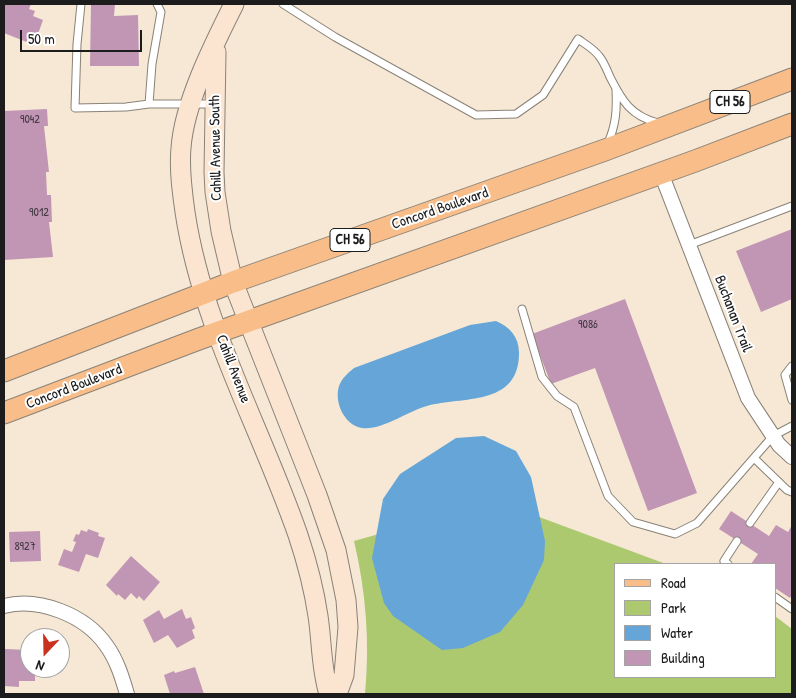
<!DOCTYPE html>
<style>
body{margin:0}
#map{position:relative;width:796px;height:698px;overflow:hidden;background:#f6e8d5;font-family:"Patrick Hand",sans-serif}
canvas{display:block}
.frame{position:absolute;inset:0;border:5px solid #1c1c1c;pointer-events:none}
.legend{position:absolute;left:614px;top:563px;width:162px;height:115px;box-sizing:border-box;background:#fff;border:1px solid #a4a4a4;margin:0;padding:6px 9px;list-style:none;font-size:15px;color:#1c1c1c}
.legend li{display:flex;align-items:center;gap:10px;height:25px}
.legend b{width:25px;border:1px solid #a4a4a4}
.north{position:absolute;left:20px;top:628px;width:50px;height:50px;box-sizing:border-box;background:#fff;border:1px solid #a4a4a4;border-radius:50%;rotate:201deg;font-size:14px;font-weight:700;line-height:20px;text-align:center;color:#1c1c1c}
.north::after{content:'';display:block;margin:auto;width:18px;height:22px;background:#c8321e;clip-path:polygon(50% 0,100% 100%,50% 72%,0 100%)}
.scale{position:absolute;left:20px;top:30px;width:122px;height:22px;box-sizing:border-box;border:2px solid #1c1c1c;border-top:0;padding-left:6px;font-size:15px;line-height:18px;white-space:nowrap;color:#1c1c1c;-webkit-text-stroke:4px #fff;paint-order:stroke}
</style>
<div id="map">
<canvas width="796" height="698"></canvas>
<div class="frame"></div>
<ul class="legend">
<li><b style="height:6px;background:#f8bd89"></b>Road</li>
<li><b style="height:14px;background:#acc970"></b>Park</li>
<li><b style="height:14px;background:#65a5d8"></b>Water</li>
<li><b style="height:14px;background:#c196b5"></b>Building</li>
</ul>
<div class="north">N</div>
<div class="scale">50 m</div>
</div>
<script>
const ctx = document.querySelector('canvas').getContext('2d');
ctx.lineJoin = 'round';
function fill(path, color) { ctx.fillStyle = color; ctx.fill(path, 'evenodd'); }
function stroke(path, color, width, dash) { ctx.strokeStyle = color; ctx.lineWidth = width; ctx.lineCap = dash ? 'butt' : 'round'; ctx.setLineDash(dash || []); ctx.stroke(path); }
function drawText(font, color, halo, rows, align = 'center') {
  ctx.font = font + ' "Patrick Hand",sans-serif'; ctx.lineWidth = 4; ctx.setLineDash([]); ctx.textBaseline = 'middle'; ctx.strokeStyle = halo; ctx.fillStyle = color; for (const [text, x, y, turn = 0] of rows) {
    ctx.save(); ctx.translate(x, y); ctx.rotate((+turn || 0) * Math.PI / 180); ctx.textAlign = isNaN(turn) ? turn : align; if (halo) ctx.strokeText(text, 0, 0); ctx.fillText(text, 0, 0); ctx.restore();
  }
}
fill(new Path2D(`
 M 496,501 L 666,564 L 615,564 L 615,677 L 775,677 L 775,616 L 792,629 L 792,694 L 365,694 C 370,642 366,592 354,541 Z`), '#acc970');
fill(new Path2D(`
 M 496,321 C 510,327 519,337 519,353 C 519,407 462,396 427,406 C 408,411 381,431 362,428 C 344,425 334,402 339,386 C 342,378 348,373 354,368 L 470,325 Z
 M 484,436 L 516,451 L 531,477 L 545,541 L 544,560 L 523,605 L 500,632 L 463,648 L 442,650 L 393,616 L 384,603 L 372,558 L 383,499 L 400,474 L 456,438 Z`), '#65a5d8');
fill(new Path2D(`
 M 4,4 L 31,4 L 29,9 L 35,11 L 33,16 L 43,20 L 34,45 L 4,33 Z
 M 91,4 L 115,4 L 114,16 L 138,15 L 139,66 L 90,66 Z
 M 47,109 L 48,126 L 44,126 L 49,172 L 46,172 L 47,195 L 51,195 L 52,222 L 49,222 L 53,257 L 4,260 L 4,111 Z
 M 792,229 L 792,299 L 761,312 L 736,251 Z
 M 625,299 L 697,493 L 648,511 L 595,368 L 551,384 L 532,334 Z
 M 731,511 L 769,536 L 776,525 L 788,532 L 792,525 L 792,595 L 790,598 L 775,588 L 775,564 L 751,564 L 758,554 L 719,529 Z
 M 88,529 L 99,533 L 98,536 L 105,538 L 98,558 L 86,554 L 79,572 L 58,565 L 64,549 L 72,552 L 76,542 L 73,541 L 76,534 L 79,535 L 81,530 L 87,532 Z
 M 40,531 L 41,561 L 10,562 L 9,532 Z
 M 131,556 L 160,582 L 144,601 L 139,596 L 137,599 L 131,593 L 125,600 L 118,594 L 117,596 L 106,585 Z
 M 182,609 L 186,619 L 191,617 L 195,628 L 192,630 L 195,638 L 177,648 L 168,635 L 154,643 L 143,620 L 159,610 L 164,619 Z
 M 5,649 L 30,650 L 30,668 L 35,668 L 35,681 L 19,681 L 19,687 L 4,686 Z
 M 195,667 L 204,694 L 170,694 L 164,675 L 174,671 L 175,673 Z`), '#c196b5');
const lane = new Path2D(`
 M 81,4 L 77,44 L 75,108 L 126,107 L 149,104 L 214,104
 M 283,4 L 335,37 L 476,115 L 516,114 L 543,95 L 578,39 C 585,44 594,49 599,56 C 604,62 607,70 610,77 C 622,101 631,116 658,123
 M 149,104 L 152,64 L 161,12 L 157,4
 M 607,145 C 616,126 617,110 616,90
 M 689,245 L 792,206
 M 522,309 L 542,377 L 557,396 L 574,407 L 608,496 L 633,522 L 675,534 L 697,523 L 773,436 L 792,426
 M 792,366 L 785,375 L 792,400
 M 754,458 L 787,490 L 792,492
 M 750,523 L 779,482
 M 728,564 L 724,561 L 737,541
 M 775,597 L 792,609`);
const street = new Path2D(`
 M 661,173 L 748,398 L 779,445 L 792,457
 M 4,606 C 39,597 85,615 106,645 C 117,660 122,677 127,694`);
const secondary = new Path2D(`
 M 234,4 C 214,44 184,103 181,148 C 179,169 182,191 185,212 C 202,326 261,428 298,535 C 307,562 314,589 318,616 C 322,642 321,669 329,694
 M 216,52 L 214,172 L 215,192 L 221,231 L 233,282 L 317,495 L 336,550 L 346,600 L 348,627 L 344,675 L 337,694`);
const primary = new Path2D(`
 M 4,371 L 233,282 L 605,150 L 792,79
 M 4,413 L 199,339 L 695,161 L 792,124`);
stroke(lane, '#898278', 9);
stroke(street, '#898278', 16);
stroke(secondary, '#898278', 21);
stroke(primary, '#898278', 23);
stroke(lane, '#fff', 7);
stroke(street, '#fff', 14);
stroke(secondary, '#fce5d0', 19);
stroke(primary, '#f8bd89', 21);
drawText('12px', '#453a42', null, [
 ["9042",30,120],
 ["9012",39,213],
 ["9086",588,325],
 ["8927",25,547]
]);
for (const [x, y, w] of [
 [730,102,40],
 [350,240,40]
]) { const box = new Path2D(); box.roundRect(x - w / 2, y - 11.5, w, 23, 4); ctx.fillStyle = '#fff'; ctx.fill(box); stroke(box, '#1c1c1c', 1); }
drawText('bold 14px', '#1c1c1c', null, [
 ["CH 56",730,102],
 ["CH 56",350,240]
]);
drawText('15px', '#1c1c1c', '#fff', [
 ["Cahill Avenue South",216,148,-91],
 ["Concord Boulevard",440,209,-19],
 ["Buchanan Trail",733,314,69],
 ["Cahill Avenue",233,369,69],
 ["Concord Boulevard",74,387,-21]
]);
</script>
